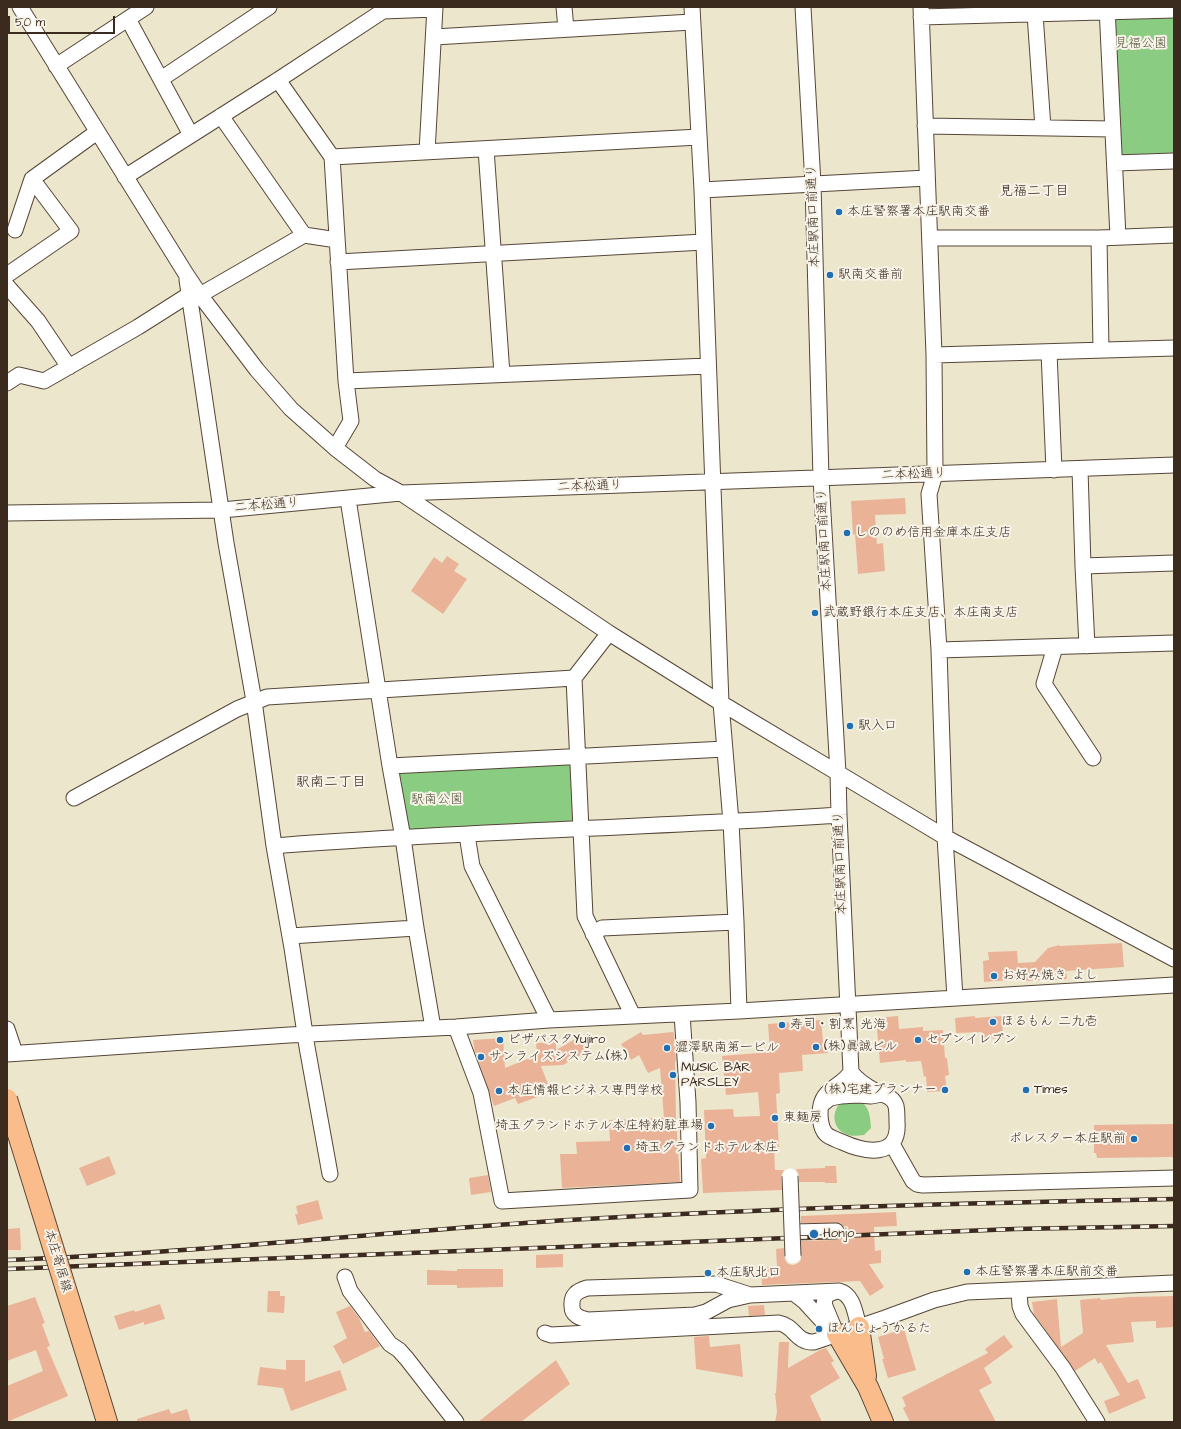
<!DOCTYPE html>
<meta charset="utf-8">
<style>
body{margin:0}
#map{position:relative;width:1181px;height:1429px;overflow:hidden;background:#ece7cc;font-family:"Architects Daughter",sans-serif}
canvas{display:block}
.frame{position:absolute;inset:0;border:8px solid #3b2a1e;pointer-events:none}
.scale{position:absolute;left:8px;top:16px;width:107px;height:18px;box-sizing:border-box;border:2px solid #3b2a1e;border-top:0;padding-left:5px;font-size:12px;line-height:14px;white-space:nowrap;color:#3b2a1e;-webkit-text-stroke:3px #f7f3e8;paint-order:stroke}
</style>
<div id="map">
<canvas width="1181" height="1429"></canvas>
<div class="frame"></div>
<div class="scale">50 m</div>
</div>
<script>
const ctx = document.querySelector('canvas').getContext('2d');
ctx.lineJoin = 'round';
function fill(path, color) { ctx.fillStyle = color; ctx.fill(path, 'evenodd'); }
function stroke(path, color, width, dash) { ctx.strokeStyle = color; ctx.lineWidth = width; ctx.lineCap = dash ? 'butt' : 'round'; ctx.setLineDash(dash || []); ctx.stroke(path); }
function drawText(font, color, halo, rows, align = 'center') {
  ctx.font = font + ' "Architects Daughter","Klee One",sans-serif'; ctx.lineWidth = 4; ctx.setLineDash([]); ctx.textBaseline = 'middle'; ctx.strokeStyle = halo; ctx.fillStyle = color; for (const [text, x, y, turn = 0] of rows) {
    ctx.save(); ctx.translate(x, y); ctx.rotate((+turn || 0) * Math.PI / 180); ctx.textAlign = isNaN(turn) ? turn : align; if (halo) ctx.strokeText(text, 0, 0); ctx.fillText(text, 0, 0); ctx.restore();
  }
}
fill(new Path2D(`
 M 1174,10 L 1174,161 L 1115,163 L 1108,12 Z
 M 573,764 L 575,820 L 572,823 L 406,831 L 395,774 L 402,770 Z
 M 859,1100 C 870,1107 870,1116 871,1128 L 864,1135 C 857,1136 849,1137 842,1132 C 832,1125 832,1109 842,1102 Z`), '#8bcc83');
fill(new Path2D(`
 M 905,498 L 906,514 L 875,515 L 877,544 L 883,543 L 885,571 L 858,574 L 855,534 L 853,535 L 851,501 Z
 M 447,556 L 459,564 L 454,571 L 467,579 L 443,614 L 411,591 L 434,557 L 442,563 Z
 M 1122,943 L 1124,967 L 1066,971 L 1067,979 L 1046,981 L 1046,980 L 1024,981 L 1024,979 L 984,982 L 983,961 L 989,960 L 988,952 L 1017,951 L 1018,963 L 1035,962 L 1048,948 L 1059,945 L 1059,946 Z
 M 898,1016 L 899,1029 L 923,1027 L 923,1031 L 943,1030 L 945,1058 L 947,1058 L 949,1075 L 945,1076 L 947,1091 L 927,1092 L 926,1076 L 924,1077 L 921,1061 L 906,1062 L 906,1060 L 880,1063 L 876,1018 Z
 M 975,1016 L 975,1018 L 1002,1016 L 1003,1038 L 982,1039 L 982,1032 L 956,1033 L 955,1018 Z
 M 821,1020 L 823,1041 L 826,1040 L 828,1053 L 802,1055 L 803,1071 L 779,1073 L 780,1093 L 776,1094 L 779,1147 L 774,1148 L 775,1170 L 784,1170 L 781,1176 L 782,1190 L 703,1193 L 701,1159 L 706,1158 L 704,1110 L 733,1109 L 734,1117 L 760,1116 L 758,1092 L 726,1095 L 722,1056 L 770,1052 L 768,1024 Z
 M 641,1032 L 643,1035 L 673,1032 L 674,1034 L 676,1061 L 675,1061 L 676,1117 L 680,1182 L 562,1188 L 560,1154 L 577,1154 L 576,1142 L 610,1141 L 609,1120 L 664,1118 L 660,1068 L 648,1073 L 639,1055 L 631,1060 L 621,1044 Z
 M 503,1038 L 505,1068 L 537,1055 L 536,1043 L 556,1042 L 556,1050 L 577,1038 L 580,1042 L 585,1039 L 591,1049 L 563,1065 L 541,1066 L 551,1092 L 518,1104 L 515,1098 L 494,1106 L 479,1063 L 479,1052 L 475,1053 L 473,1040 Z
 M 1174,1124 L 1174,1157 L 1097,1158 L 1096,1153 L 1094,1153 L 1094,1125 Z
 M 109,1156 L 116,1174 L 87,1186 L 79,1168 Z
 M 825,1166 L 836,1166 L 837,1183 L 825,1183 L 825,1182 L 799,1182 L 799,1175 L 796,1169 L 825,1168 Z
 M 488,1175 L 491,1192 L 471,1195 L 469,1178 Z
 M 318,1200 L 323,1219 L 298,1225 L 295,1214 L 298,1214 L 296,1206 Z
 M 896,1212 L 897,1226 L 874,1227 L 875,1251 L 881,1250 L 881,1263 L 869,1264 L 884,1287 L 870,1296 L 860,1281 L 762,1285 L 761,1267 L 777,1267 L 776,1249 L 784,1248 L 785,1260 L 788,1264 L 794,1265 L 798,1263 L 801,1260 L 801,1241 L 836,1240 L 841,1238 L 844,1235 L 845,1231 L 844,1227 L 840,1223 L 801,1223 L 801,1216 Z
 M 20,1228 L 21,1250 L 7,1250 L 7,1229 Z
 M 563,1254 L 563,1267 L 536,1268 L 536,1255 Z
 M 457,1269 L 503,1269 L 503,1287 L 457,1288 L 457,1285 L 427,1285 L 427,1270 L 457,1271 Z
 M 268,1291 L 280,1291 L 280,1296 L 285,1296 L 284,1313 L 267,1312 Z
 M 1174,1296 L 1174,1327 L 1156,1328 L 1156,1321 L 1131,1322 L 1134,1342 L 1106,1345 L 1128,1383 L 1138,1379 L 1146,1398 L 1109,1414 L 1104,1401 L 1120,1395 L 1101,1362 L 1098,1364 L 1095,1358 L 1075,1371 L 1034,1314 L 1032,1302 L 1057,1299 L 1061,1347 L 1083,1333 L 1080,1300 L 1100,1298 L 1101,1300 L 1128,1297 Z
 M 35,1297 L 45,1323 L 42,1324 L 50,1346 L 47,1347 L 68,1396 L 7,1422 L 7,1386 L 43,1371 L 36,1350 L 7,1361 L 7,1306 Z
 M 160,1304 L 165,1319 L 144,1325 L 144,1322 L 119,1330 L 114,1316 L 134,1310 L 135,1312 Z
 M 764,1305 L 765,1315 L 749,1316 L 748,1306 Z
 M 350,1306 L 359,1318 L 365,1332 L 369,1331 L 380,1346 L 343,1364 L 333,1346 L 347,1338 L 336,1312 Z
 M 904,1329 L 916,1370 L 888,1378 L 882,1359 L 884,1359 L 878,1337 Z
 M 1004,1335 L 1013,1347 L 984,1368 L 992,1383 L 979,1390 L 996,1422 L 910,1422 L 903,1408 L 906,1406 L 902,1397 L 988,1353 L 985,1349 Z
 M 709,1336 L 710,1347 L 740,1344 L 743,1377 L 696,1369 L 694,1337 Z
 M 779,1342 L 789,1342 L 788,1368 L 820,1350 L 826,1348 L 834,1361 L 831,1363 L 840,1378 L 810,1396 L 822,1422 L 775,1422 L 777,1412 L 775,1393 L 776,1393 Z
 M 286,1360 L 305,1360 L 305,1382 L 340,1370 L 347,1390 L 291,1411 L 283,1388 L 257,1385 L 260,1367 L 286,1370 Z
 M 556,1360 L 570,1384 L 521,1422 L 478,1422 Z
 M 169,1409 L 171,1414 L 187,1409 L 191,1422 L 137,1422 L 137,1419 Z`), '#eab398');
const minor = new Path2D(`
 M 20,7 L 186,274 L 200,295 L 257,370 L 291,409 L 335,448 L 375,479 L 401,493 L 609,633 L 721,703 L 838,773 L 945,837 L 1174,959
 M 564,7 L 566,29
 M 692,7 L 702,190 L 721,703 L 731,822 L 736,922 L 739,1011
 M 803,7 L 813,184 L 821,478 L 838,773 L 839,815 L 851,1072
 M 921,7 L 934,355 L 935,474 L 929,494 L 939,650 L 945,837 L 955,998
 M 1107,7 L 1118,237
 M 1035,14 L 1043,128
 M 921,17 L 1174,10
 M 128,19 L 191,135
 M 434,37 L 692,22
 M 56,66 L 146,7
 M 161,79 L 269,7
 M 278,80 L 332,157 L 346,381 L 351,421 L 335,448
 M 221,116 L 304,235
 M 925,126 L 1113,129
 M 486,149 L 502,374
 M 427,152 L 435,7
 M 332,157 L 699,137
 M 1115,163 L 1174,161
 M 125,177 L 278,80 L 383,11 L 435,9
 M 702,190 L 927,178
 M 15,230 L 32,179
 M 930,238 L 1099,238 L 1174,235
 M 1099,238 L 1101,350
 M 338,262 L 704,242
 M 7,275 L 71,231 L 32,179 L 97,132
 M 187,280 L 226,543 L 254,701 L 274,846 L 292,948 L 307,1047 L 330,1174
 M 7,286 L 38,321 L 69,367
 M 200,295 L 304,235 L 337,240
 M 1049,352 L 1054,470
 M 934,355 L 1174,348
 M 346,381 L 708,366
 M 7,383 L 19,375 L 44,381 L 138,327 L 190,294
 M 1080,469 L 1083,566 L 1087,646
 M 348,499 L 390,766 L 403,838 L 416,928 L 433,1028
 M 7,513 L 222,510 L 401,493 L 1174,465
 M 1083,566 L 1174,563
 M 609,633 L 574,678 L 585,916 L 633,1016
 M 1055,647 L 1044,684 L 1093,758
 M 939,650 L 1174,643
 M 390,766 L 725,749
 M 74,798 L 237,709 L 267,697 L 574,678
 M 467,835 L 472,866 L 549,1020
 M 274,846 C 462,831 651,828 839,815
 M 593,934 L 602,928 L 736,922
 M 290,936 L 416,928
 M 456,1027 L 481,1093 L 502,1201 L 690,1190 L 688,1102 L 682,1014
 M 7,1029 L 15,1053
 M 7,1054 L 289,1035 L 456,1027 L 549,1020 L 739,1011 L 1174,985
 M 851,1072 C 857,1080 866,1086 875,1091 C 883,1095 893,1096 896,1106 C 897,1111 897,1117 897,1122 C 900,1158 866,1153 842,1142 C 838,1140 830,1138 826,1134 C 820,1128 819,1113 821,1105 C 825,1088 842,1086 851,1072 Z
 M 821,1105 L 830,1098 L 841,1096 L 858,1095 L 871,1096 L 882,1094
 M 892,1144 L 913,1181 L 917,1184 L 923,1185 L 1174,1178
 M 793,1232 L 836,1231
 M 345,1277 L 350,1291 L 390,1344 L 399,1350 L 407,1359 L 456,1422
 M 1019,1291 L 1020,1306 L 1023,1314 L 1063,1368 L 1097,1422
 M 834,1292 L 826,1295 L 824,1304 L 834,1328
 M 795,1294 L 804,1301 L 826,1325 L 837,1334
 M 750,1295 L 716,1284 L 587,1288 C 577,1291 571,1295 572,1306 C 572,1310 573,1313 576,1315 C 579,1318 584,1319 588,1320 L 695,1315 L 706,1312 L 728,1300 L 750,1295 L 839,1291 C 854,1295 855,1314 859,1327
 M 545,1333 L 551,1335 L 779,1323 C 795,1326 796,1343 814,1342 L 885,1318 L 934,1300 L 967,1292 L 1174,1283`);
const major = new Path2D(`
 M 859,1327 L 866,1376
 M 837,1334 L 868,1387 L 883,1422
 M 96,1386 L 107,1422`);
stroke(minor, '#564638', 17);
stroke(major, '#564638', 22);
stroke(minor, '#fff', 15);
stroke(major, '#fabc8b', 20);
const rail = new Path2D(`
 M 7,1260 C 195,1253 382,1232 569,1220 C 771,1208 972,1203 1174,1199
 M 7,1269 L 1015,1229 L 1174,1226`);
stroke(rail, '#3b2a1e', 4.5);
stroke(rail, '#f7f3e8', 3, [9]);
const minorBridge = new Path2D(`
 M 790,1176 L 793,1256`);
const majorBridge = new Path2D(`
 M 7,1099 L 96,1386`);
stroke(minorBridge, '#564638', 17, []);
stroke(majorBridge, '#564638', 22, []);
stroke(minorBridge, '#fff', 15);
stroke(majorBridge, '#fabc8b', 20);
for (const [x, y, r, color] of [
 [839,212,4,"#1f6fb2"],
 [830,275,4,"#1f6fb2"],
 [847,533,4,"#1f6fb2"],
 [815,613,4,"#1f6fb2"],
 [850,726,4,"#1f6fb2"],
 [994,976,4,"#1f6fb2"],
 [993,1022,4,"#1f6fb2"],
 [782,1025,4,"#1f6fb2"],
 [500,1040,4,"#1f6fb2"],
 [918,1040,4,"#1f6fb2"],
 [816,1047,4,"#1f6fb2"],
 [667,1048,4,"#1f6fb2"],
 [481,1057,4,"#1f6fb2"],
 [673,1075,4,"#1f6fb2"],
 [945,1090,4,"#1f6fb2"],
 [1026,1090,4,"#1f6fb2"],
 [499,1091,4,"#1f6fb2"],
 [775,1118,4,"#1f6fb2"],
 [711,1126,4,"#1f6fb2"],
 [1134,1139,4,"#1f6fb2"],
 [627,1148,4,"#1f6fb2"],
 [814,1234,5,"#1f6fb2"],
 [967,1272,4,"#1f6fb2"],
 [708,1273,4,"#1f6fb2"],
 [819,1329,4,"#1f6fb2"]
]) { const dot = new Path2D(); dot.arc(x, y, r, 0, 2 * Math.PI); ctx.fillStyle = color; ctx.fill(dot); stroke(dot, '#f7f3e8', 1.5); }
drawText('13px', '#4f5237', '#f7f3e8', [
 ["見福公園",1141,44],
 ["駅南公園",437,800]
]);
drawText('13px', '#3b2a1e', '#f7f3e8', [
 ["本庄警察署本庄駅南交番",847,212],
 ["駅南交番前",838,275],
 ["しののめ信用金庫本庄支店",855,533],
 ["武蔵野銀行本庄支店、本庄南支店",823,613],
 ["駅入口",858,726],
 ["お好み焼き よし",1002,976],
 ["ほるもん 二九壱",1001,1022],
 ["寿司・割烹 光海",790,1025],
 ["ピザパスタYujiro",508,1040],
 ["セブンイレブン",926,1040],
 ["(株)眞誠ビル",824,1047],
 ["澀澤駅南第一ビル",675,1048],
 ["サンライズシステム(株)",489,1057],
 ["MUSIC BAR",681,1068],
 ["PARSLEY",681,1083],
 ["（株)宅建プランナー",937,1090,"right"],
 ["Times",1034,1090],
 ["本庄情報ビジネス専門学校",507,1091],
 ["東麺房",783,1118],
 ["埼玉グランドホテル本庄特約駐車場",703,1126,"right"],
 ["ポレスター本庄駅前",1126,1139,"right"],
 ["埼玉グランドホテル本庄",635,1148],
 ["Honjo",823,1234],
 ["本庄警察署本庄駅前交番",975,1272],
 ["本庄駅北口",716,1273],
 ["ほんじょうかるた",827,1329]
], 'left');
drawText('13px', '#3b2a1e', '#f7f3e8', [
 ["本庄駅南口前通り",814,216,-92],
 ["二本松通り",914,475,-2],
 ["二本松通り",590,487,-2],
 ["二本松通り",267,506,-5],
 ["本庄駅南口前通り",825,540,-93],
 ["本庄駅南口前通り",841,863,-92],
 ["本庄寄居線",57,1261,73]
]);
drawText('14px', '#3b2a1e', '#f7f3e8', [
 ["見福二丁目",1034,192],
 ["駅南二丁目",331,783]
]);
</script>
